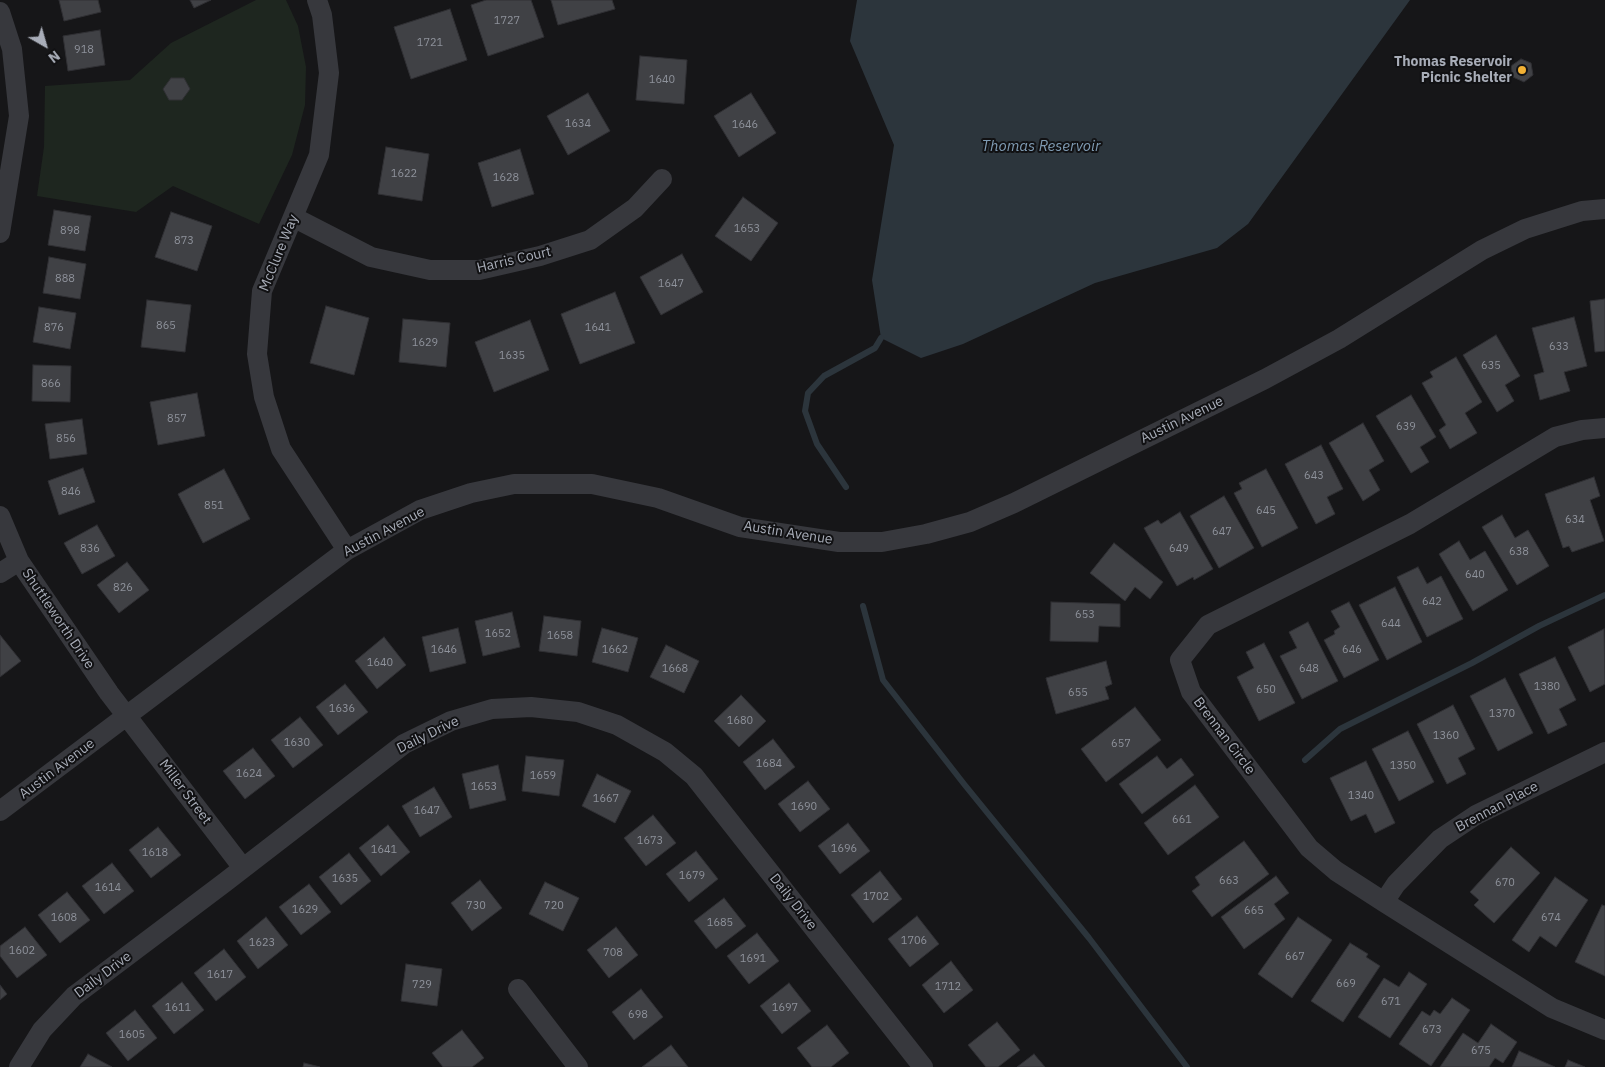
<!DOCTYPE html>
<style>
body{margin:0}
#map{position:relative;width:1605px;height:1067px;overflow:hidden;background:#161618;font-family:"IBM Plex Sans",sans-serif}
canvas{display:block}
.north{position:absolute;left:20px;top:20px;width:50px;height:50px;-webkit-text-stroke:4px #111113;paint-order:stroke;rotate:142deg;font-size:14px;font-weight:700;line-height:20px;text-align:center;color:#a8adb8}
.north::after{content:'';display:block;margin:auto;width:18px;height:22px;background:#a8adb8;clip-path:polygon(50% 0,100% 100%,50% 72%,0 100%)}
</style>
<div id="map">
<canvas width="1605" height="1067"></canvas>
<div class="north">N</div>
</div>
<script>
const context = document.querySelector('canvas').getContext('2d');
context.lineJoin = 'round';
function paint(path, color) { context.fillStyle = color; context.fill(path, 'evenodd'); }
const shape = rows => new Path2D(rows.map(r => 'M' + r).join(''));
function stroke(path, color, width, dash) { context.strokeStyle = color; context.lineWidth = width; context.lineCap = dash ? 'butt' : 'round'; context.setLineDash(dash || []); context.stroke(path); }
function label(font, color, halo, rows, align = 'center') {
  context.font = font + ' "IBM Plex Sans",sans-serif'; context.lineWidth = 4; context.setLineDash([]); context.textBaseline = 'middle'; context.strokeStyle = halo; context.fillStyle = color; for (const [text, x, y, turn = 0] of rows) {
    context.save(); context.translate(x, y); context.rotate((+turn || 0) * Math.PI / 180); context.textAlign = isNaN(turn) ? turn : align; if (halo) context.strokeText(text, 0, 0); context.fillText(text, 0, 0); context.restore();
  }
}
const green = shape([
 [256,0,286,0,298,26,306,67,305,105,292,155,259,224,173,186,136,212,37,196,44,147,45,86,130,80,171,43]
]);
const water = shape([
 [857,0,1410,0,1248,224,1217,248,1095,283,963,344,921,358,881,338,872,280,894,145,850,41]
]);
const stream = shape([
 [846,487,817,444,805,411,808,393,824,376,875,348,881,338],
 [863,606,883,680,964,784,1089,938,1187,1067],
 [1305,760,1340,729,1472,663,1539,626,1605,595]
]);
const building = shape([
 [59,0,98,0,101,12,64,21,59,0],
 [190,0,211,0,194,8,190,0],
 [486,0,531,0,544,37,488,56,471,5,486,0],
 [551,0,612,0,615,9,558,25,551,0],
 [450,9,467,60,411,79,394,27,450,9],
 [100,30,105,65,68,71,63,36,100,30],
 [640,56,687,60,684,104,636,100,640,56],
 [1521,59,1531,63,1533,75,1524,82,1513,77,1511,66,1521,59],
 [171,78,184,78,190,89,182,100,169,100,163,89,171,78],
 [588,93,610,131,568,155,547,116,588,93],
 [751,93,776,133,739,157,714,116,751,93],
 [386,147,429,154,422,201,378,194,386,147],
 [520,149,534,194,492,207,478,163,520,149],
 [743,197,778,223,751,261,715,236,743,197],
 [54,210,91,216,85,251,48,245,54,210],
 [171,212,212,226,197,271,155,257,171,212],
 [682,254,703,292,661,315,640,277,682,254],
 [49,257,86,264,80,299,43,293,49,257],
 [615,292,635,343,580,364,561,314,615,292],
 [1605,299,1605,351,1595,352,1590,301,1605,299],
 [147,300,191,305,185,352,141,347,147,300],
 [326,306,369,318,354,375,310,363,326,306],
 [39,307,76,313,70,349,33,342,39,307],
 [1574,317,1587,366,1564,372,1570,391,1540,400,1534,375,1544,372,1532,328,1574,317],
 [403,319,450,323,446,367,399,362,403,319],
 [530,320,549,370,494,392,475,342,530,320],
 [1496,335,1520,376,1505,385,1514,401,1497,412,1463,355,1496,335],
 [1456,357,1482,402,1465,413,1477,433,1450,449,1439,430,1446,425,1422,383,1433,377,1430,372,1456,357],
 [33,365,71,366,70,402,32,401,33,365],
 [197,393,205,436,158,445,150,402,197,393],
 [1411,395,1436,437,1420,447,1429,462,1411,473,1376,416,1411,395],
 [82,419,87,454,50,459,45,424,82,419],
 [1363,423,1384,461,1369,470,1380,490,1363,501,1329,443,1363,423],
 [1321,445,1343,489,1327,497,1335,514,1316,524,1285,464,1321,445],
 [83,468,95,502,59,515,48,481,83,468],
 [224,469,250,519,203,543,178,494,224,469],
 [1266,469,1298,528,1262,547,1234,493,1242,489,1239,483,1266,469],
 [1594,477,1600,496,1590,500,1604,541,1572,552,1569,546,1563,548,1545,494,1594,477],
 [1224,496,1254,548,1219,568,1190,516,1224,496],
 [1180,512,1213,569,1194,580,1193,577,1177,586,1144,528,1158,520,1161,524,1180,512],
 [1502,515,1515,538,1528,530,1549,566,1517,585,1482,527,1502,515],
 [97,525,115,556,82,574,64,543,97,525],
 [1459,541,1470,560,1485,551,1508,590,1473,611,1439,554,1459,541],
 [1114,543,1163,582,1150,599,1135,587,1125,601,1090,573,1114,543],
 [127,562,149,590,119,613,97,585,127,562],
 [1418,567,1427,584,1441,576,1463,619,1427,637,1397,577,1418,567],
 [1395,587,1422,642,1387,660,1359,605,1395,587],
 [1051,602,1120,604,1120,627,1099,626,1098,642,1050,641,1051,602],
 [1349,602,1379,660,1344,678,1324,640,1335,634,1334,631,1340,627,1331,611,1349,602],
 [512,612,520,647,483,656,475,621,512,612],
 [544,616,581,621,577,656,539,651,544,616],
 [1308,622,1338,681,1302,699,1280,656,1297,648,1289,632,1308,622],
 [458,628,466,663,430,672,422,637,458,628],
 [602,628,638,638,628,672,592,662,602,628],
 [1604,629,1605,684,1590,692,1568,647,1604,629],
 [0,635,21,661,0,677,0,635],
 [384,637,406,665,377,689,355,661,384,637],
 [1264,643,1295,703,1259,721,1237,677,1254,668,1246,652,1264,643],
 [666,645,699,661,684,693,650,677,666,645],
 [1555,657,1576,700,1559,709,1567,725,1548,734,1519,674,1555,657],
 [1106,661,1112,684,1105,687,1109,699,1056,714,1046,678,1106,661],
 [1505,678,1533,733,1498,751,1470,696,1505,678],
 [345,684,368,712,338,735,316,707,345,684],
 [741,695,766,721,739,747,714,721,741,695],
 [1453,705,1475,749,1458,758,1466,774,1447,784,1417,724,1453,705],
 [1135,707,1161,740,1106,782,1081,749,1135,707],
 [300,717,323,745,293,768,271,740,300,717],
 [1408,731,1434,782,1399,801,1372,749,1408,731],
 [773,739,795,767,765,790,743,762,773,739],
 [253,748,275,776,245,799,223,771,253,748],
 [526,756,564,760,559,796,522,791,526,756],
 [1157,756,1167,769,1181,758,1194,775,1142,814,1119,784,1157,756],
 [1366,761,1395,823,1375,833,1366,814,1351,821,1330,778,1366,761],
 [498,765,506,800,470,809,462,774,498,765],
 [597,774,631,791,615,823,582,806,597,774],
 [808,781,830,809,800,832,778,804,808,781],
 [1195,785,1219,817,1168,855,1144,823,1195,785],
 [434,787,452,817,420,837,402,806,434,787],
 [653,815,676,843,646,866,624,838,653,815],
 [848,823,870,851,840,874,818,846,848,823],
 [388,825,410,852,381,876,359,848,388,825],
 [158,827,181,855,151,878,129,850,158,827],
 [1244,841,1269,874,1212,917,1192,891,1200,885,1195,877,1244,841],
 [1511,847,1540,873,1494,923,1474,905,1479,900,1470,892,1511,847],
 [696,851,718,879,689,902,666,874,696,851],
 [349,853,371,881,341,905,319,877,349,853],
 [112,863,134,891,104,914,82,886,112,863],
 [880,871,902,899,873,923,851,895,880,871],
 [1276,876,1289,893,1274,904,1285,919,1244,949,1221,917,1276,876],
 [1555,877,1588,900,1556,947,1540,936,1529,952,1512,940,1555,877],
 [480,880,502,908,472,931,451,903,480,880],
 [545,882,579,898,563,931,529,914,545,882],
 [309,884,331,912,301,935,279,907,309,884],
 [67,892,90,920,60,943,38,915,67,892],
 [724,898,746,926,716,949,694,921,724,898],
 [1602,905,1605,906,1605,976,1575,962,1602,905],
 [917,916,939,944,910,967,888,939,917,916],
 [266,917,288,945,258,969,237,941,266,917],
 [1298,917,1332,940,1292,998,1258,974,1298,917],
 [25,927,47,955,17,978,0,956,0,946,25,927],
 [616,927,638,955,609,978,587,950,616,927],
 [757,933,779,961,749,984,727,956,757,933],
 [1350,943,1368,954,1366,957,1380,966,1343,1022,1311,1001,1350,943],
 [224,949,246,977,216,1001,194,973,224,949],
 [951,961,973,990,944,1013,922,985,951,961],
 [406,964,442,969,437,1006,401,1001,406,964],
 [1409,972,1427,984,1390,1038,1358,1017,1384,978,1399,987,1409,972],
 [182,982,204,1010,174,1034,152,1006,182,982],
 [789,983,811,1011,782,1034,760,1006,789,983],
 [0,985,7,994,0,1000,0,985],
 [641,989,663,1017,634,1040,612,1012,641,989],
 [1452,998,1470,1010,1431,1066,1399,1044,1422,1011,1430,1016,1434,1010,1440,1014,1452,998],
 [135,1010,157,1038,128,1061,106,1033,135,1010],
 [997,1022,1020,1050,998,1067,986,1067,968,1045,997,1022],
 [1491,1024,1517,1042,1503,1063,1495,1058,1489,1067,1440,1067,1463,1033,1478,1043,1491,1024],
 [827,1025,849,1053,831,1067,812,1067,797,1048,827,1025],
 [462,1030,484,1058,472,1067,443,1067,432,1053,462,1030],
 [671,1045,688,1067,642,1067,671,1045],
 [1519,1051,1555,1067,1512,1067,1519,1051],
 [88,1054,112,1067,80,1067,88,1054],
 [1034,1054,1045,1067,1017,1067,1034,1054],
 [1568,1060,1585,1067,1565,1067,1568,1060],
 [304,1063,320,1067,303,1067,304,1063]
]);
const minor = shape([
 [317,0,322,15,329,73,319,155,262,291,257,354,264,397,281,449,347,550],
 [0,12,12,49,19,116,0,233],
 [293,217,371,257,430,270,479,270,540,256,590,240,635,208,662,179],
 [1605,428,1582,430,1555,437,1410,524,1208,625,1180,660,1191,692,1309,848,1336,871,1384,902,1552,1008,1605,1030],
 [0,516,19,561,109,693,243,868],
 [0,573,19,561],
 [0,811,347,550,420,510,471,493,514,484,592,484,658,498,740,527,839,542,882,542,926,534,970,522,1014,503,1265,379,1339,339,1482,250,1525,229,1582,211,1605,209],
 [1384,902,1396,884,1440,839,1476,815,1605,752],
 [518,989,578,1067],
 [19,1067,42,1030,74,996,224,883,404,744,451,721,492,709,531,707,578,712,617,725,665,752,694,776,923,1067]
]);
const markers = [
 [1522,70,5,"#f2b134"]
];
const numberNames = [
 ["1727",507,21],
 ["1721",430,43],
 ["918",84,50],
 ["1640",662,80],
 ["1634",578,124],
 ["1646",745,125],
 ["1622",404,174],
 ["1628",506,178],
 ["1653",747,229],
 ["898",70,231],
 ["873",184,241],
 ["888",65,279],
 ["1647",671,284],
 ["865",166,326],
 ["876",54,328],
 ["1641",598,328],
 ["1629",425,343],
 ["633",1559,347],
 ["1635",512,356],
 ["635",1491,366],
 ["866",51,384],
 ["857",177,419],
 ["639",1406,427],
 ["856",66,439],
 ["643",1314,476],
 ["846",71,492],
 ["851",214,506],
 ["645",1266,511],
 ["634",1575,520],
 ["647",1222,532],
 ["836",90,549],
 ["649",1179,549],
 ["638",1519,552],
 ["640",1475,575],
 ["826",123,588],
 ["642",1432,602],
 ["653",1085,615],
 ["644",1391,624],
 ["1652",498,634],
 ["1658",560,636],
 ["1646",444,650],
 ["1662",615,650],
 ["646",1352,650],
 ["1640",380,663],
 ["1668",675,669],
 ["648",1309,669],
 ["1380",1547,687],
 ["650",1266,690],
 ["655",1078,693],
 ["1636",342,709],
 ["1370",1502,714],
 ["1680",740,721],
 ["1360",1446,736],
 ["1630",297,743],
 ["657",1121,744],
 ["1684",769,764],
 ["1350",1403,766],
 ["1624",249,774],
 ["1659",543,776],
 ["1653",484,787],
 ["1340",1361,796],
 ["1667",606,799],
 ["1690",804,807],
 ["1647",427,811],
 ["661",1182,820],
 ["1673",650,841],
 ["1696",844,849],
 ["1641",384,850],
 ["1618",155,853],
 ["1679",692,876],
 ["1635",345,879],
 ["663",1229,881],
 ["670",1505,883],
 ["1614",108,888],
 ["1702",876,897],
 ["730",476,906],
 ["720",554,906],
 ["1629",305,910],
 ["665",1254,911],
 ["1608",64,918],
 ["674",1551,918],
 ["1685",720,923],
 ["1706",914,941],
 ["1623",262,943],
 ["1602",22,951],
 ["708",613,953],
 ["667",1295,957],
 ["1691",753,959],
 ["1617",220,975],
 ["669",1346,984],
 ["729",422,985],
 ["1712",948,987],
 ["671",1391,1002],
 ["1611",178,1008],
 ["1697",785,1008],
 ["698",638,1015],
 ["673",1432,1030],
 ["1605",132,1035],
 ["675",1481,1051]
];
const poiNames = [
 ["Thomas Reservoir",1512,62],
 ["Picnic Shelter",1512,78]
];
const streetNames = [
 ["McClure Way",279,253,-68],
 ["Harris Court",514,260,-13],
 ["Austin Avenue",1182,420,-26],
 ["Austin Avenue",384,532,-28],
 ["Austin Avenue",788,533,9],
 ["Shuttleworth Drive",58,619,56],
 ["Daily Drive",428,735,-26],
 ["Brennan Circle",1224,736,53],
 ["Austin Avenue",57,769,-37],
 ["Miller Street",185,792,53],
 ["Brennan Place",1497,807,-28],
 ["Daily Drive",793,902,52],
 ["Daily Drive",103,975,-37]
];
const waterNames = [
 ["Thomas Reservoir",1041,147]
];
paint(green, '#1e261f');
paint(water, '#2c353c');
stroke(stream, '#2c353c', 6);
paint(building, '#404145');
stroke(building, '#303034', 1);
stroke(minor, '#37383d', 20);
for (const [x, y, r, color] of markers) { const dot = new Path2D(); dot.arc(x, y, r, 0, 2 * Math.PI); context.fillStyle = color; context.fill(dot); stroke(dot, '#111113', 2); }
label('11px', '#8e929b', null, numberNames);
label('bold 14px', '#a8adb8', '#111113', poiNames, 'right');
label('14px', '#a8adb8', '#111113', streetNames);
label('italic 15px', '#7f9bb3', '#111113', waterNames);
</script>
